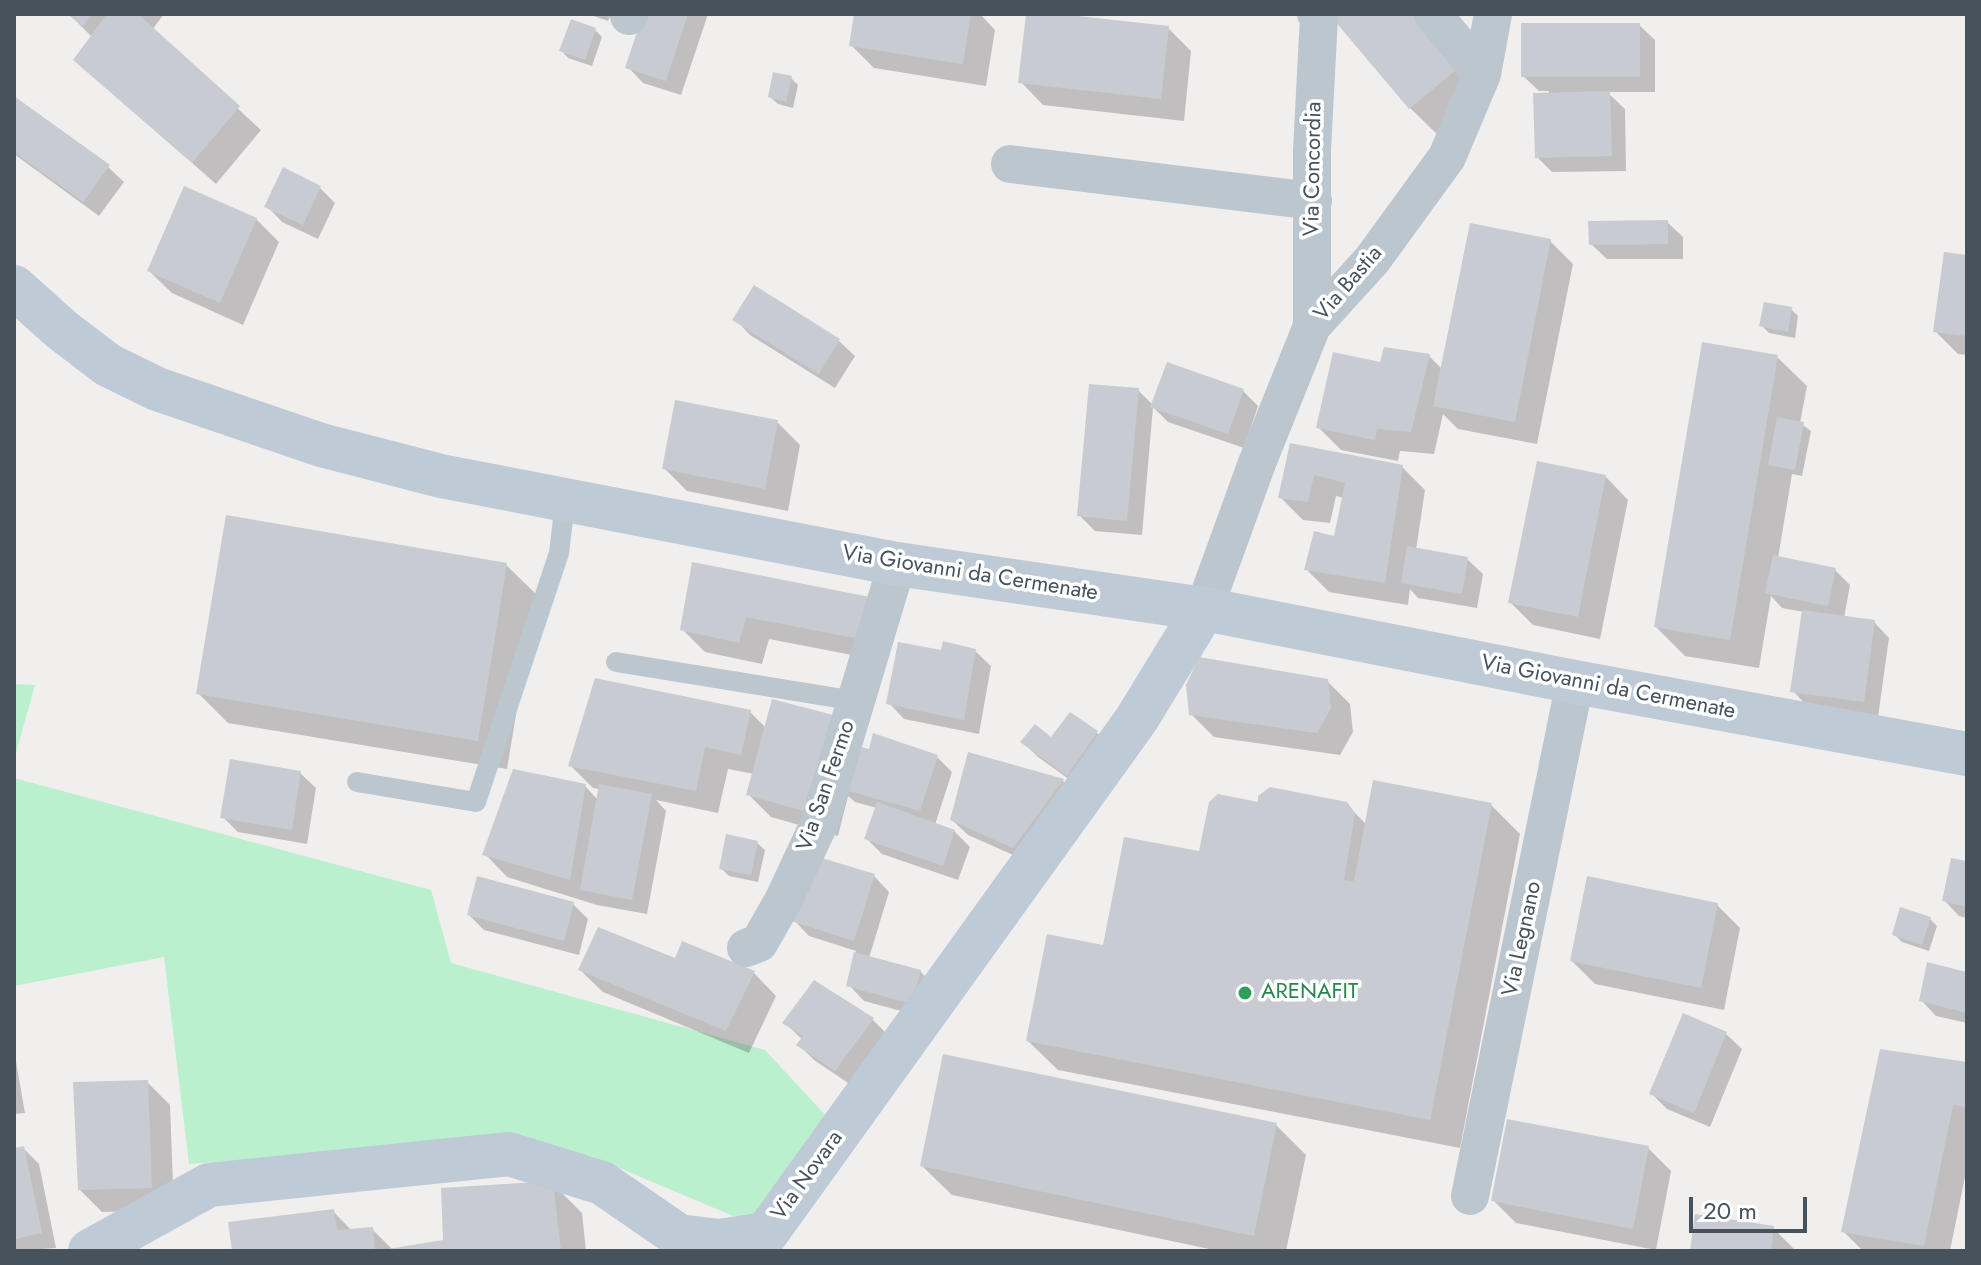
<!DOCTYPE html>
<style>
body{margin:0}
#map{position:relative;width:1981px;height:1265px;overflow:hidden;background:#f1eeee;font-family:Jost,sans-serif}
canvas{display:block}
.frame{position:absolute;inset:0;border:16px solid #46525c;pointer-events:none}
.scale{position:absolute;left:1689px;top:1197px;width:118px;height:36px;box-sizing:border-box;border:4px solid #46525c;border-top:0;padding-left:10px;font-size:24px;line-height:28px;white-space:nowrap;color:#46525c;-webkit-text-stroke:6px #fff;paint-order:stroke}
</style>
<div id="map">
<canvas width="1981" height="1265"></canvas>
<div class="frame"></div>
<div class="scale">20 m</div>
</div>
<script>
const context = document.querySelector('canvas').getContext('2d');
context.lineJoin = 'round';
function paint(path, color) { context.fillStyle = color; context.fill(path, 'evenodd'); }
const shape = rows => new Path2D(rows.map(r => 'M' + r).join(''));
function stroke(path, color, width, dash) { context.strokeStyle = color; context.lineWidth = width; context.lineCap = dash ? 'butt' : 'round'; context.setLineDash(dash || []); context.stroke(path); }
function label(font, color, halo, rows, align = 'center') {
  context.font = font + ' Jost,sans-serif'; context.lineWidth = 7; context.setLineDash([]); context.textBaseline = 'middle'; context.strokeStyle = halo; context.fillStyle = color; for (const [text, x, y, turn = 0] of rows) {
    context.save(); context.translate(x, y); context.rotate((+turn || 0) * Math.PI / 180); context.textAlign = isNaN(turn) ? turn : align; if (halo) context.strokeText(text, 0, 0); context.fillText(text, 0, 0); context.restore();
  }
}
const green = shape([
 [14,684,35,685,14,760],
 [14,778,431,890,451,963,765,1050,828,1118,752,1224,591,1156,485,1142,189,1164,164,957,14,986]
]);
const shadow = shape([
 [69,14,164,14,152,30,261,130,216,184,75,60,92,37],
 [588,14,611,14,608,21],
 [645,14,708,14,681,95,643,83,628,67],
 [856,14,980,14,995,30,986,86,874,68,851,45],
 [1028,14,1168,28,1191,51,1184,121,1043,105,1021,82],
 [1331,14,1423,14,1491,95,1440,137,1410,108],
 [1639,25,1655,40,1655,92,1607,92,1625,109,1626,171,1552,172,1537,157,1549,91,1539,91,1523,76],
 [595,30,602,37,592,66,568,58,561,50],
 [791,78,798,85,793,108,778,104,770,97],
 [14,98,108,167,124,182,99,216,14,154],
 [320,188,335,203,318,239,282,222,267,206],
 [256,219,279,242,243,325,172,293,149,271],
 [1667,222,1683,237,1683,259,1607,259,1591,244],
 [1550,241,1573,264,1537,444,1458,429,1443,414,1434,454,1400,451,1398,461,1341,450,1318,427,1382,364,1429,356,1442,369],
 [1967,257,1967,355,1958,354,1935,331],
 [755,288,839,341,855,356,835,388,750,335,735,319],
 [1791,309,1798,316,1795,338,1769,333,1762,326],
 [1777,357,1807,386,1800,423,1811,431,1802,476,1792,474,1778,558,1835,570,1850,585,1844,618,1874,622,1889,638,1878,717,1808,707,1793,691,1804,612,1782,608,1771,596,1759,668,1685,656,1656,627],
 [1138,390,1153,405,1243,391,1258,406,1244,448,1168,422,1153,407,1142,535,1095,531,1080,516],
 [777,422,800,445,788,511,687,491,664,468],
 [1291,445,1402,467,1425,490,1416,550,1467,559,1483,574,1477,608,1418,598,1410,589,1408,605,1329,592,1306,569,1335,538,1344,498,1336,496,1330,523,1303,520,1280,497],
 [1606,477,1628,500,1600,639,1533,625,1510,602],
 [694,564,869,599,883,661,769,639,762,664,705,652,682,629],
 [506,565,536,594,507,769,228,723,198,693],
 [975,651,991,666,979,734,904,719,889,703],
 [1327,681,1350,704,1353,732,1340,755,1214,737,1191,714],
 [750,712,766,728,861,749,937,757,952,772,935,825,954,831,970,847,958,880,882,854,867,839,877,808,855,802,848,796,838,836,771,817,748,794,754,774,728,769,718,813,656,800,666,811,647,914,597,905,507,877,485,854,585,786,598,800,600,789,593,788,570,765],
 [1097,733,1112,748,1084,790,1038,757,1023,742],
 [970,755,1063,781,1078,796,1029,862,968,835,952,820],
 [300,773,316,788,307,844,238,832,223,817],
 [1259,804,1346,804,1367,825,1491,805,1520,834,1460,1148,1058,1070,1028,1041,1104,947],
 [757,843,765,850,758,882,729,876,721,868],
 [1967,863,1967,918,1959,916,1944,900],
 [874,876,889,892,869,958,920,971,935,987,927,1018,864,1001,849,985,856,951,809,936,794,920],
 [573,904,588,919,579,955,484,930,469,915],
 [1717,905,1740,928,1724,1010,1595,984,1572,961],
 [1930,919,1937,926,1929,951,1902,942,1894,934],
 [676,961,754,973,776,996,749,1053,603,992,580,970],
 [1967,974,1967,1023,1936,1016,1921,1000],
 [815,983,873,1020,888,1035,851,1085,814,1060,799,1045,803,1040,785,1023],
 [1726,1034,1742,1049,1710,1127,1667,1109,1652,1094],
 [14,1050,25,1113,14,1114],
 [1967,1064,1967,1167,1950,1251,1863,1251,1843,1231],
 [147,1082,170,1105,174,1210,102,1212,79,1189],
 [1276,1125,1306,1155,1286,1251,1219,1251,952,1195,922,1166],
 [23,1148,39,1164,56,1248,14,1251,14,1150],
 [1648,1148,1671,1171,1656,1250,1516,1223,1493,1200],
 [552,1183,582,1213,586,1251,234,1251,333,1211,352,1231,372,1229,392,1249,445,1242],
 [1773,1228,1796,1251,1692,1251]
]);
const building = shape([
 [67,14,91,14,83,26],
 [107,14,138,14,240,106,192,163,73,60],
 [643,14,688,14,666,81,625,68],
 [854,14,971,14,963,64,849,46],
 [1026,14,1060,14,1169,26,1161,99,1018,83],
 [1329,14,1421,14,1463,64,1409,109],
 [571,19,596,28,585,60,559,51],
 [1521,23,1640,23,1640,77,1521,77],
 [773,72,792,76,786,102,768,97],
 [1610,91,1612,156,1535,158,1533,93],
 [14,96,110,165,83,202,14,152],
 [283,167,321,186,303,225,264,207],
 [184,186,257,218,220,303,147,271],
 [1668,220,1668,244,1589,245,1588,221],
 [1470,223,1551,239,1515,422,1433,406],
 [1944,252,1967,255,1967,336,1933,332],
 [754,285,840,339,819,374,732,320],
 [1764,302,1792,307,1788,332,1759,326],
 [1702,342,1778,355,1730,640,1654,627],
 [1384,347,1430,354,1411,432,1377,429,1375,440,1316,428,1333,352,1380,362],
 [1167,362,1244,389,1228,434,1150,407],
 [1089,384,1139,388,1127,521,1077,516],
 [675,400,778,420,765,489,662,469],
 [1777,417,1804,422,1795,470,1768,465],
 [1290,443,1403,465,1385,583,1304,570,1314,531,1334,536,1345,483,1314,475,1308,502,1278,498],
 [1537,461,1606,475,1578,617,1508,603],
 [226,515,507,563,478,741,196,694],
 [1407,546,1468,557,1462,594,1401,583],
 [1773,555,1836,568,1828,606,1765,593],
 [692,562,870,597,860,639,746,617,739,643,680,630],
 [1802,610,1875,620,1864,702,1790,692],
 [943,641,976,649,964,720,886,704,898,642,941,650],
 [1199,657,1328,679,1331,708,1317,733,1189,715,1186,685],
 [595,678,751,710,741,755,705,747,696,791,568,766],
 [772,699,841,717,815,814,746,795],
 [1070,712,1098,731,1067,776,1020,742,1035,724,1051,737],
 [873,733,938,755,920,811,838,788,849,744,869,749],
 [968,752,1064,779,1013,848,950,820],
 [230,759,301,771,292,830,220,818],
 [513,769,586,784,570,880,482,855],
 [1373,780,1492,803,1430,1120,1026,1041,1047,934,1103,945,1124,837,1199,851,1209,802,1218,794,1258,802,1258,796,1270,787,1347,802,1355,813,1344,880,1354,881],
 [599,784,652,794,632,900,580,890],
 [877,802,955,830,943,866,864,839],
 [726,834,758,841,751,875,719,869],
 [812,855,875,874,854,941,791,921],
 [1951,858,1967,861,1967,907,1942,901],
 [477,876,574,902,564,941,467,915],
 [1587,876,1718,903,1701,988,1570,961],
 [1900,907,1931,917,1922,945,1892,935],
 [598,927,675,958,682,941,755,971,726,1031,578,970],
 [854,952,921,970,912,1004,846,986],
 [1927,962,1967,972,1967,1013,1919,1001],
 [814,980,874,1018,835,1071,796,1045,803,1036,782,1023],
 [1683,1013,1727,1032,1694,1113,1649,1094],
 [1880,1049,1967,1062,1967,1107,1953,1105,1924,1246,1841,1232],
 [943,1054,1277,1123,1254,1236,920,1166],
 [148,1080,152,1188,78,1190,73,1082],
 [1507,1119,1649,1146,1633,1229,1491,1201],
 [24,1146,42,1233,14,1239,14,1148],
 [553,1181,561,1251,376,1251,443,1240,441,1188],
 [334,1209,337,1230,373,1227,375,1251,232,1251,228,1222],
 [1695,1214,1774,1226,1771,1251,1690,1251]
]);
const lane = shape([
 [616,662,856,701],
 [357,782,476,802,559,553,565,502]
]);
const street = shape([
 [1433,14,1482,74],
 [629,16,630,14],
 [1010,164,1313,201],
 [1312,326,1312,150,1319,16,1316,14],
 [1204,609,1257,463,1312,326,1372,260,1447,157,1482,74,1493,14],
 [746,948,759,943,783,901,819,824,897,564],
 [1470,1196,1575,682]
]);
const secondary = shape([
 [14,287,62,330,108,365,157,389,321,445,441,476,897,564,1204,609,1575,682,1967,754],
 [90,1251,209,1185,509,1154,602,1183,679,1236,719,1241,766,1234,1136,720,1204,609]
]);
const markers = [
 [1245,993,8,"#2e9e5b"]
];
const streetNames = [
 ["Via Concordia",1314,169,-89],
 ["Via Bastia",1349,284,-49],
 ["Via Giovanni da Cermenate",970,574,9],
 ["Via Giovanni da Cermenate",1608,688,11],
 ["Via San Fermo",827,786,-71],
 ["Via Legnano",1523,939,-78],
 ["Via Novara",808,1176,-54]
];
const leisureNames = [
 ["ARENAFIT",1261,993]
];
paint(green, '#bbf0cf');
paint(shadow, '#0003');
paint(building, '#c8cbd1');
stroke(lane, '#bcc6ce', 20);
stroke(street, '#bcc6ce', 38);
stroke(secondary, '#becad6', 44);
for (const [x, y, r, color] of markers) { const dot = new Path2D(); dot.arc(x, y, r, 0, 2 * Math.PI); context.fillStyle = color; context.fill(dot); stroke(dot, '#fff', 3); }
label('22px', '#46525c', '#fff', streetNames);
label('22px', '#27864d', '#fff', leisureNames, 'left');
</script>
